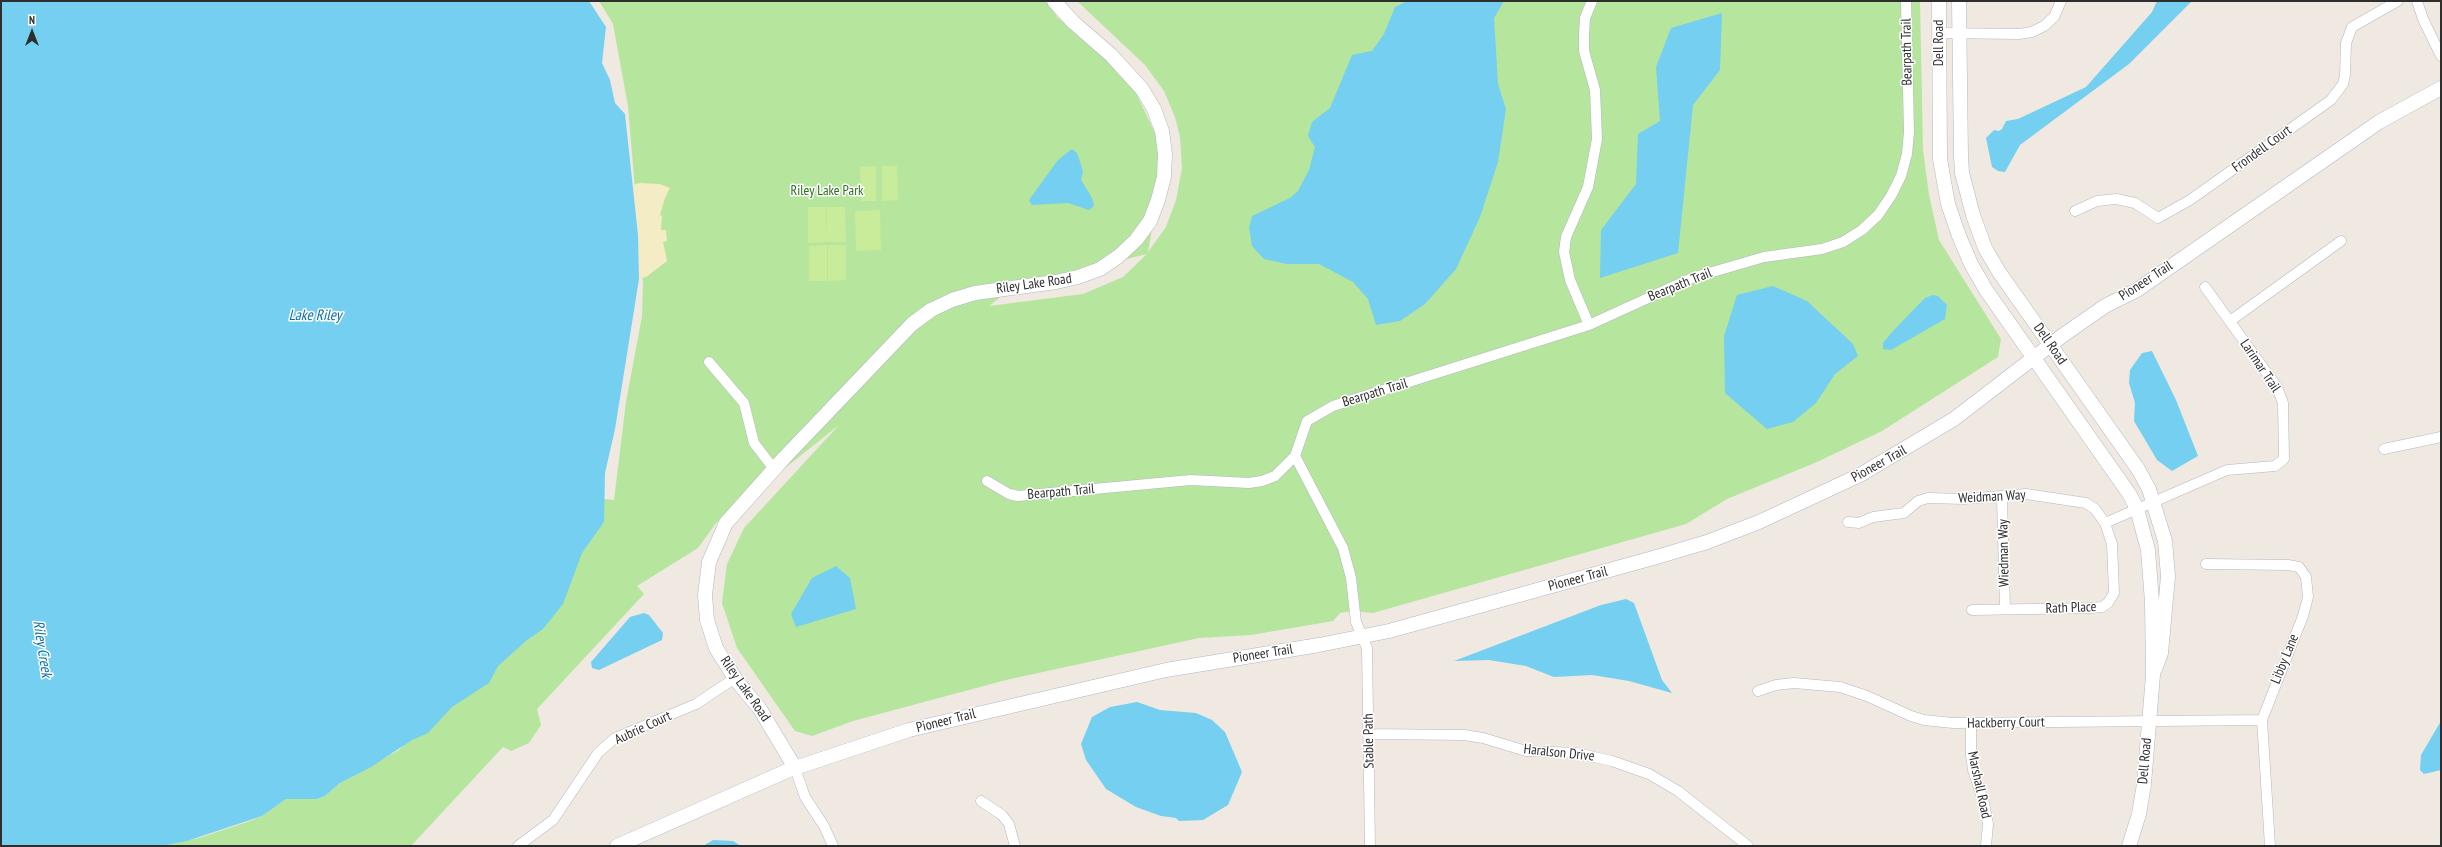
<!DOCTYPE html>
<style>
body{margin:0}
#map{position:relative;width:2442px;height:847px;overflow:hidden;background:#efe9e1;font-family:"PT Sans Narrow",sans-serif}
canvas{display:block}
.frame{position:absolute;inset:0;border:2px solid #2e2e2e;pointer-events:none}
.north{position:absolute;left:12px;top:12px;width:40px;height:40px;-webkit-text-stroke:3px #fff;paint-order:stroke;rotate:0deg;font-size:11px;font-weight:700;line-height:16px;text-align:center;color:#2e2e2e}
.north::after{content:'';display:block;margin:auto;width:14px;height:18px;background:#2e2e2e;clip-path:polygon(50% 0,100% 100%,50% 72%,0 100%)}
</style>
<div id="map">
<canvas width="2442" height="847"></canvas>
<div class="frame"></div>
<div class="north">N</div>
</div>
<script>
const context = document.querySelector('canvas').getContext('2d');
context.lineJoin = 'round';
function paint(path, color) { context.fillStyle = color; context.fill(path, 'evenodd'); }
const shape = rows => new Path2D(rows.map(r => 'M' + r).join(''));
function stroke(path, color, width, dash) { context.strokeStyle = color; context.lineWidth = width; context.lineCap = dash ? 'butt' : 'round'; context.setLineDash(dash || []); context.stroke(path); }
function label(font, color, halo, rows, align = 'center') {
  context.font = font + ' "PT Sans Narrow",sans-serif'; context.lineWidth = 3; context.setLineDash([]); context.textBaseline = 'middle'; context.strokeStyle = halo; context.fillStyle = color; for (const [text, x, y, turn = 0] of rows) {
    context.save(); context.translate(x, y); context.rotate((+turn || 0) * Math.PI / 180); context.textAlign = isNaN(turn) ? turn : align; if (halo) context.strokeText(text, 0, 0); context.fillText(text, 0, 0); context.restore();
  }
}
const green = shape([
 [599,1,1047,1,1057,17,1126,72,1165,154,1148,252,1166,227,1176,200,1182,168,1180,137,1175,117,1164,91,1145,65,1077,1,1920,1,1923,150,1929,195,1939,240,2001,339,1998,357,1882,431,1817,462,1727,499,1686,524,1373,613,1353,611,1340,613,1333,621,1251,635,1199,638,1006,680,853,721,812,736,795,731,737,648,722,603,727,564,744,528,839,425,716,523,698,548,637,586,644,594,537,709,541,725,529,743,511,751,503,747,411,846,161,846,199,838,250,821,262,816,286,799,317,799,325,796,340,783,399,750,604,522,604,499,614,500,626,402,642,316,643,284,628,106,613,24],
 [1147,254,1123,277,1083,294,989,306,1013,287]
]);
const sand = shape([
 [640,183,660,184,670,188,665,198,660,215,662,216,661,230,666,230,667,241,663,242,667,261,646,277,639,279,638,235,633,185]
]);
const pitch = shape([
 [876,166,876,201,861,201,860,167],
 [882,166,897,166,898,200,882,201],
 [808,207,826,207,827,242,808,243],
 [827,207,845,207,846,242,827,242],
 [880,210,881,250,856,251,855,211],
 [827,245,827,281,809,281,809,246],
 [828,245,846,245,846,280,828,281]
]);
const water = shape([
 [1,1,589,1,606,27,602,63,610,80,615,103,625,114,638,235,639,279,615,429,605,473,604,522,582,553,563,604,543,629,527,640,498,666,489,683,452,707,428,733,412,740,371,767,340,783,325,796,317,799,286,799,262,816,187,841,161,846,1,846],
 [1408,1,1504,1,1494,18,1498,84,1506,109,1498,162,1480,217,1456,269,1425,304,1400,321,1376,325,1368,299,1353,282,1319,264,1287,264,1264,259,1252,246,1249,228,1252,216,1290,198,1298,191,1309,170,1315,147,1308,136,1312,122,1330,108,1352,55,1372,51,1384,34,1395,7],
 [2157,1,2192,1,2129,64,2020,145,2005,172,1998,171,1992,167,1986,138,1994,130,1999,131,2002,129,2006,121,2018,119,2086,87,2152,12],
 [1722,13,1720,70,1693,105,1678,253,1600,278,1601,230,1636,184,1638,134,1660,121,1656,67,1671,28],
 [1072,149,1077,153,1083,171,1081,180,1092,198,1094,206,1089,210,1068,203,1032,205,1029,200,1058,160],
 [1773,286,1807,301,1853,344,1858,356,1835,374,1816,403,1793,422,1767,429,1725,393,1724,336,1737,295],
 [1933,295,1938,296,1947,305,1945,319,1891,350,1883,349,1883,343,1894,330,1925,298],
 [2152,351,2176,400,2198,456,2172,471,2157,460,2134,421,2135,403,2129,383,2130,370,2142,353],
 [836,566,850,578,856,609,796,627,791,614,812,578],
 [1626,599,1634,603,1662,680,1672,693,1629,681,1592,675,1554,677,1526,666,1489,660,1454,661,1601,605],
 [644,613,649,615,663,633,662,640,599,670,592,668,591,662,630,617],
 [1137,702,1160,710,1196,713,1212,720,1225,732,1242,772,1228,805,1203,820,1179,821,1176,818,1161,816,1136,807,1106,789,1086,760,1081,744,1092,717,1110,707],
 [2441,721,2441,770,2424,774,2420,770,2421,755],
 [713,840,733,841,741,846,703,846]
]);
const street = shape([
 [2417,1,2423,19,2441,56],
 [1939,33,2019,34,2032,32,2044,26,2054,17,2061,1],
 [2075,211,2097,201,2116,199,2135,203,2158,218,2190,200,2331,100,2343,84,2345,75,2346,43,2352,27,2398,1],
 [2230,321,2341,241],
 [1589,325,1570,280,1564,252,1566,237,1588,187,1597,139,1595,90,1584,51,1584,35,1585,18,1592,1],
 [709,362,744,403,754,443,774,469],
 [2384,449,2441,437],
 [987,481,1009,494,1018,496,1191,480,1249,483,1262,481,1275,476,1295,456],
 [2002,497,2005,609],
 [1848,522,1859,523,1873,517,1904,513,1918,501,1928,498,1964,499,2026,494,2086,503,2095,509,2105,523,2227,470,2275,466,2284,459,2283,403,2277,387,2205,287],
 [2206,564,2288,565,2299,567,2306,577,2308,597,2303,616,2262,720,2270,846],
 [1972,610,2091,608,2102,607,2108,603,2114,593,2112,544,2105,523],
 [1758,691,1776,685,1794,683,1840,687,1867,696,1911,716,1924,720,1953,723,2262,720],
 [1971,723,1971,755,1973,770,1984,803,1988,824,1986,846],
 [1369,734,1464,735,1483,738,1526,751,1576,753,1612,761,1649,774,1678,791,1748,846],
 [795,768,805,797,824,826,833,846],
 [981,801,1002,815,1009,824,1015,846],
 [518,846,553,820,598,753,615,738,696,704,735,678],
 [1370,846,1367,648,1356,622,1351,578,1343,548,1295,456,1307,421,1333,406,1589,325,1692,278,1764,257,1822,249,1843,242,1862,230,1878,215,1891,196,1901,176,1907,154,1909,132,1906,1]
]);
const secondary = shape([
 [1939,1,1940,159,1948,204,1959,236,1971,264,1986,290,2130,495,2137,509,2148,550,2152,602,2153,675,2144,784,2139,814,2129,846],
 [1959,1,1961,156,1962,173,1973,215,1985,248,1999,272,2138,469,2149,489,2165,541,2168,576,2161,653,2155,669],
 [795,768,760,709,736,680,716,648,707,620,705,595,709,562,726,523,784,458,912,324,931,310,952,300,975,293,1056,282,1078,277,1100,269,1119,256,1136,240,1150,221,1158,200,1164,177,1165,154,1162,131,1154,109,1142,89,1111,55,1073,22,1054,1],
 [617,846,789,770,909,730,1166,670,1319,645,1389,631,1653,558,1707,542,1759,522,1860,475,1954,419,2062,336,2105,306,2137,290,2379,122,2441,88]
]);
const streetNames = [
 ["Dell Road",1939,43,-90],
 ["Bearpath Trail",1907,52,-91],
 ["Frondell Court",2262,149,-36],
 ["Pioneer Trail",2146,281,-33],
 ["Riley Lake Road",1034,284,-8],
 ["Bearpath Trail",1680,285,-22],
 ["Dell Road",2050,344,55],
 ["Larimar Trail",2260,366,56],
 ["Bearpath Trail",1375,393,-17],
 ["Pioneer Trail",1879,464,-29],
 ["Bearpath Trail",1061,492,-5],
 ["Weidman Way",1992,497,-3],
 ["Wiedman Way",2004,553,-91],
 ["Pioneer Trail",1578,579,-15],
 ["Rath Place",2071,608,-2],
 ["Pioneer Trail",1263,654,-9],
 ["Libby Lane",2285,659,-68],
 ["Riley Lake Road",745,689,55],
 ["Pioneer Trail",946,721,-14],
 ["Hackberry Court",2006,723,-1],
 ["Aubrie Court",643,728,-25],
 ["Stable Path",1369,741,-91],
 ["Haralson Drive",1559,753,6],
 ["Dell Road",2145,761,-85],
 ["Marshall Road",1979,785,78]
];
const parkNames = [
 ["Riley Lake Park",827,191]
];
const waterNames = [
 ["Lake Riley",315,316],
 ["Riley Creek",42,649,81]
];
paint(green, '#b6e59e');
paint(sand, '#f3ecc5');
paint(pitch, '#c9ec9a');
paint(water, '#75cff0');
stroke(street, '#b4b7c1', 11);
stroke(secondary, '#b4b7c1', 15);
stroke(street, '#fff', 10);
stroke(secondary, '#fff', 14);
label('14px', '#2e2e2e', '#fff', streetNames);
label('14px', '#2c6e1b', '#fff', parkNames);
label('italic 15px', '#0d6fa3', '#fff', waterNames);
</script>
